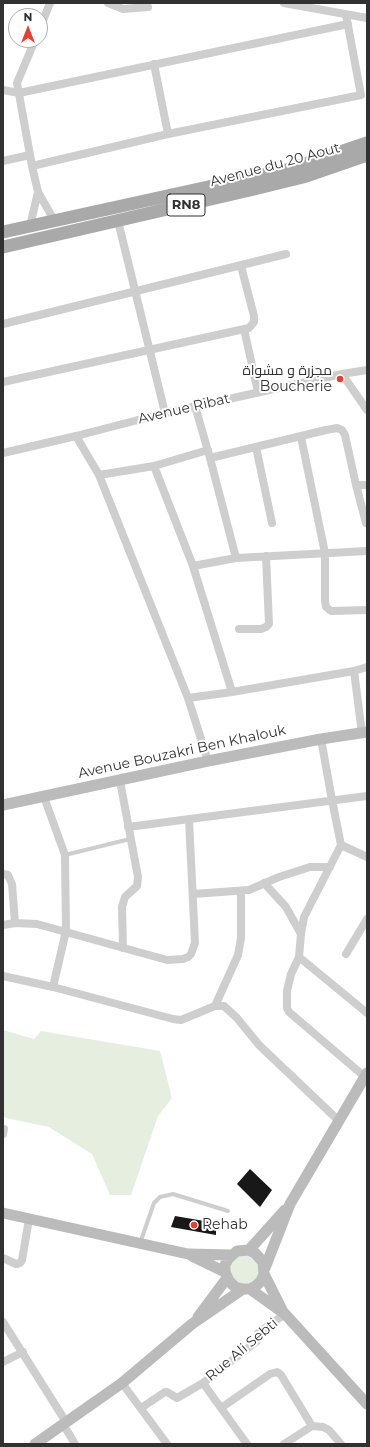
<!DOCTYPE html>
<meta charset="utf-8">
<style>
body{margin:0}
#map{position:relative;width:370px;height:1447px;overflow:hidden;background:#fff;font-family:Montserrat,sans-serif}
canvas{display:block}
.frame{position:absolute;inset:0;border:4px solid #313131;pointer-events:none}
.north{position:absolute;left:8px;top:8px;width:40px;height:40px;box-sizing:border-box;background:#fff;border:1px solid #adadad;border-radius:50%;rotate:0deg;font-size:11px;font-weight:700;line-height:16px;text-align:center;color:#313131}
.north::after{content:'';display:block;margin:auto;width:14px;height:18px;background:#eb3c30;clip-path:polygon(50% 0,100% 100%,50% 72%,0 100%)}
</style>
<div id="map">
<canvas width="370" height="1447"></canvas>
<div class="frame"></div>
<div class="north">N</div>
</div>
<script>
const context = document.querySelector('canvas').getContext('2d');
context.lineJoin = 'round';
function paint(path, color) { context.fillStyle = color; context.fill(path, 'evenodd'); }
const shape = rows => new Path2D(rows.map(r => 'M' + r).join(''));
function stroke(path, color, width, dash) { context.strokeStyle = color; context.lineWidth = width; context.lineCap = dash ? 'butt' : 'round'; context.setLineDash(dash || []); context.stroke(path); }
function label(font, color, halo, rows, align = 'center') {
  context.font = font + ' Montserrat,Cairo,sans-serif'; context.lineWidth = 4; context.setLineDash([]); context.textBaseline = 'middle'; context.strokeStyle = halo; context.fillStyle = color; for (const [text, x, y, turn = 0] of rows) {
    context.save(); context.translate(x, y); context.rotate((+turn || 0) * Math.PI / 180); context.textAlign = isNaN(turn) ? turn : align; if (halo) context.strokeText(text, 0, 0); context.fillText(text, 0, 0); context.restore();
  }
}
const green = shape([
 [3,1030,34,1039,41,1031,160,1051,172,1098,158,1116,131,1195,110,1195,92,1154,49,1127,6,1118,3,1116],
 '230 1270a15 15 0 1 1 30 0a15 15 0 1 1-30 0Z'
]);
const building = shape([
 [250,1169,272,1190,260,1207,237,1184],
 [175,1216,216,1223,216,1235,171,1227]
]);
const lane = shape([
 [65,855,130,839],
 [140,1243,154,1203,160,1197,173,1194,228,1211]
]);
const street = shape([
 [108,3,123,9,148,7],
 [284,3,367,18],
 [40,28,50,3],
 [35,40,17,83,32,166,38,192,54,220],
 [154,64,168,134],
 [3,90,19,93,348,24],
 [3,161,30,155],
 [32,166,168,134,361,95,346,15],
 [118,221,165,413],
 [30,226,38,192],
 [3,324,286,254],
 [244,329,258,392],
 [342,374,367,410],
 [3,382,249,328,254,322,254,316,241,266],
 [195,406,210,458,236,558,367,551],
 [76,436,99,475,188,698,208,761],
 [301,437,325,553,325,601,326,607,331,611,367,610],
 [256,447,272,523],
 [3,453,76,436,165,413,342,374,367,370],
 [210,458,326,430,337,428,342,430,345,435,356,485,366,523],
 [154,466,193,566,232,692],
 [99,475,154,466,208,450],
 [356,485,367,485],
 [193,566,236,558],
 [239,629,261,629,266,627,269,624,266,556],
 [354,671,362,733],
 [188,698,232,692,354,671,367,667],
 [321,739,332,800,341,845,304,917,301,934,299,957,291,974,287,991,287,1008,289,1012,365,1077],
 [120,781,138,877,137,886,125,897,122,907,123,948],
 [44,797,65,855,66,931,53,987],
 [128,827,367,796],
 [341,845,367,857],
 [3,874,8,875,12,884,15,923],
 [264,883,286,907,301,934],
 [193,894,249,890,279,877,310,867,330,867],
 [3,925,15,923,37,924,167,960,183,959,188,957,191,954,195,943,189,819],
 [346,954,367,919],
 [299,957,367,1013],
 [3,976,53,987,173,1019,181,1020,215,1006,224,1006,237,1018,259,1045,339,1121],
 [215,1006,238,955,241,938,241,891],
 [3,1134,4,1129],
 [3,1258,16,1264,20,1263,22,1260,29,1219],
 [3,1322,66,1422],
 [3,1362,23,1352],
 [122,1383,167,1444],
 [203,1383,221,1408,270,1374,277,1372,281,1375,312,1426,284,1444],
 [141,1408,165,1392,167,1392,177,1398,203,1383,257,1341,258,1333,285,1314],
 [221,1408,247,1444],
 [63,1424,75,1444],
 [312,1426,323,1427,329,1430,341,1444]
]);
const secondary = shape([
 [3,805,208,761,321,739,367,732],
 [3,1213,188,1254,232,1255],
 [249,1250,285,1210],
 [192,1256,225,1272],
 [265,1268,290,1204,367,1073],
 [264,1274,283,1312],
 [250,1289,256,1286,261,1281,264,1274,263,1262,255,1253,249,1250,237,1251,228,1259,225,1265,225,1272,229,1281,235,1287,243,1289,250,1289,285,1314,367,1404],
 [198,1317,227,1278],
 [35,1444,122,1383,192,1324,243,1289]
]);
const primary = shape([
 [3,232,290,169,367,143],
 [3,247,250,190,303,177,367,155]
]);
const markers = [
 [340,379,4,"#eb3c30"],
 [194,1225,4,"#eb3c30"]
];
const shields = [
 [186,205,38]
];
const shieldNames = [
 ["RN8",186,205]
];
const streetNames = [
 ["Avenue du 20 Aout",275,165,-15],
 ["Avenue Ribat",184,409,-13],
 ["Avenue Bouzakri Ben Khalouk",182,752,-12],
 ["Rue Ali Sebti",242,1350,-40]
];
const poiNames = [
 ["مجزرة و مشواة",332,371],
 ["Boucherie",332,387],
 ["Rehab",202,1225,"left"]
];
paint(green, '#e5eedf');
paint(building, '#181818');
stroke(lane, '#cecece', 4);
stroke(street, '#cecece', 8);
stroke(secondary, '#bbb', 11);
stroke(primary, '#a9a9a9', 13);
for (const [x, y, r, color] of markers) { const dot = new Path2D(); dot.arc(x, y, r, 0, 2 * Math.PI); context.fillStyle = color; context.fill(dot); stroke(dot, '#fff', 1.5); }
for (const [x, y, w] of shields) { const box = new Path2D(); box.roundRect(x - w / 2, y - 11, w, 22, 3); context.fillStyle = '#fff'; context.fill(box); stroke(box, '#313131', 1); }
label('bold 13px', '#313131', null, shieldNames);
label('14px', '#313131', '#fff', streetNames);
label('14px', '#313131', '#fff', poiNames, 'right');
</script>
